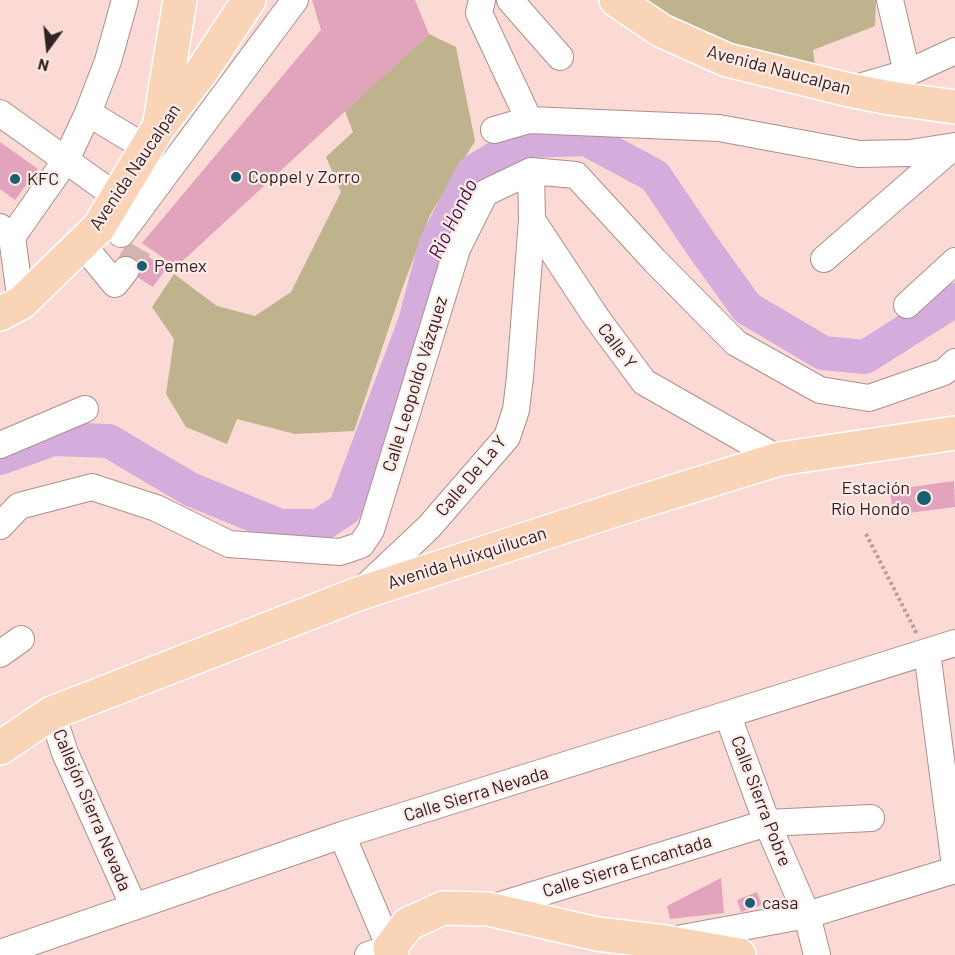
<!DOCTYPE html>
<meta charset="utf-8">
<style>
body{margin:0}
#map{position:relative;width:955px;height:955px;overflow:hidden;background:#fbd9d4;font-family:Barlow,sans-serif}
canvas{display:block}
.north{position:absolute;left:18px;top:18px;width:60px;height:60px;-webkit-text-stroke:4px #ffeae7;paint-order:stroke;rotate:195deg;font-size:16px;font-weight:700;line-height:24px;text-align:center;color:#302422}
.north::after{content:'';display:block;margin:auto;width:21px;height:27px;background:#302422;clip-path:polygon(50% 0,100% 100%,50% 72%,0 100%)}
</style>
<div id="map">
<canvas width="955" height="955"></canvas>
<div class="north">N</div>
</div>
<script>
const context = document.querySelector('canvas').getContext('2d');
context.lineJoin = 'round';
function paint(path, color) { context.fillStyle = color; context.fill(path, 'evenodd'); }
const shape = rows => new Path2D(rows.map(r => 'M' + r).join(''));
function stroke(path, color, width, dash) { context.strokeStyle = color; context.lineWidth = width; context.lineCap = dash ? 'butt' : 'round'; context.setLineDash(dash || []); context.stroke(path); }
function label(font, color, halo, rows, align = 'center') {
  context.font = font + ' Barlow,sans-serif'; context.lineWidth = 4.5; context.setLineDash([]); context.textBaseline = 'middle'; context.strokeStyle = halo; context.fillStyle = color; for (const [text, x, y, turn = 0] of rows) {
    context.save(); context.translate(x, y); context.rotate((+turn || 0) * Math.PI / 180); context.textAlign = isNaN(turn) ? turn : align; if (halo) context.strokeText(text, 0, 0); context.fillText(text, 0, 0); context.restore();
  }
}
const green = shape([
 [632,0,876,0,875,26,813,50,816,72,716,48],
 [429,34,456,47,475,141,430,215,402,289,354,431,295,434,237,419,227,444,186,427,166,394,174,339,152,307,174,274,217,306,255,316,291,292,341,192,326,157,353,132,345,111]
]);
const river = shape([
 [0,458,53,439,109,441,190,489,280,526,319,526,345,509,415,322,436,243,473,172,524,141,586,139,655,176,703,247,747,308,823,353,865,357,955,300]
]);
const building = shape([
 [312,0,415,0,429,34,176,267,142,243,321,30],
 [0,142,38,169,15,200,0,189],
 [129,243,166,269,153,287,117,264],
 [954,481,955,507,893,515,890,490],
 [721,878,724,913,670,919,667,906],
 [757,892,762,905,741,912,737,900]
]);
const minorTunnel = shape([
 [126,270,139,248]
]);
const path = shape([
 [866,534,917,634]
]);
const minor = shape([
 [482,0,479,13,529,120],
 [510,0,560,57],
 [890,0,907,73],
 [849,90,907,73,955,51],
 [0,113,131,207],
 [88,113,146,148],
 [494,130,529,120,719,128,859,154,910,153,955,146],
 [531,171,532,220,596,317,644,382,779,459],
 [0,227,12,237,21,303],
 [121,234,295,0],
 [12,237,66,160,88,113,108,61,125,0],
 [82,244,115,284,126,270],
 [824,259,953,147],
 [907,305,955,261],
 [0,445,85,409],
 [0,526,19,506,92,487,156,508,229,544,340,552,361,545,371,530,457,249,485,193,531,171,576,175,655,261,736,343,820,390,869,398,944,372,955,362],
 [360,592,429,527,507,437,516,410,520,377,532,220],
 [927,652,955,866],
 [0,654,21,639],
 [52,713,65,753,134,907],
 [728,716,767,823,807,915,817,955],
 [342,835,390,948,368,955],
 [488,909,767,823,871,818],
 [677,939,807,915,955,870],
 [0,953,342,835,955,643]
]);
const major = shape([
 [616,0,662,31,727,60,849,90,890,98,955,107],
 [160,122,180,0],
 [0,314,21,303,99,227,159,127,202,71,249,0],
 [0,748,52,713,358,594,627,506,779,459,955,433],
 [392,955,390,948,408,924,443,908,488,909,597,934,665,942,739,955]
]);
const markers = [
 [236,177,6,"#1a5f71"],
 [15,179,6,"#1a5f71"],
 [142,266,6,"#1a5f71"],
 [924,498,8,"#1a5f71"],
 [750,903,6,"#1a5f71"]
];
const streetNames = [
 ["Avenida Naucalpan",779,70,15],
 ["Avenida Naucalpan",135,167,-56],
 ["Calle Y",617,346,53],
 ["Calle Leopoldo Vázquez",415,384,-73],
 ["Calle De La Y",471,476,-50],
 ["Avenida Huixquilucan",467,558,-18],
 ["Calle Sierra Nevada",476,794,-17],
 ["Calle Sierra Pobre",761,801,69],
 ["Callejón Sierra Nevada",92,810,67],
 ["Calle Sierra Encantada",627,866,-17]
];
const poiNames = [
 ["Coppel y Zorro",248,177],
 ["KFC",27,179],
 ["Pemex",154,266],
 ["Estación",910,488,"right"],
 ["Río Hondo",910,509,"right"],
 ["casa",762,903]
];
const waterNames = [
 ["Rio Hondo",453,219,-64]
];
paint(green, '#beb38c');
stroke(river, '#d4addd', 34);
paint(building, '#e2a4bd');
stroke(minorTunnel, '#d2b5b0', 26, [26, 13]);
stroke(minor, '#af8f8b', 28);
stroke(major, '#fff', 36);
stroke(path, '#b89d99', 4, [3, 3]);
stroke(minor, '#fff', 26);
stroke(major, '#f9d4b6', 33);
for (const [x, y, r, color] of markers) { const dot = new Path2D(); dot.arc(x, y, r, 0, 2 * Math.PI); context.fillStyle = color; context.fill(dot); stroke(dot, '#ffeae7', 2); }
label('18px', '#302422', '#ffeae7', streetNames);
label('18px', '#302422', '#ffeae7', poiNames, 'left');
label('italic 20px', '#43134e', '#ffeae7', waterNames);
</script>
